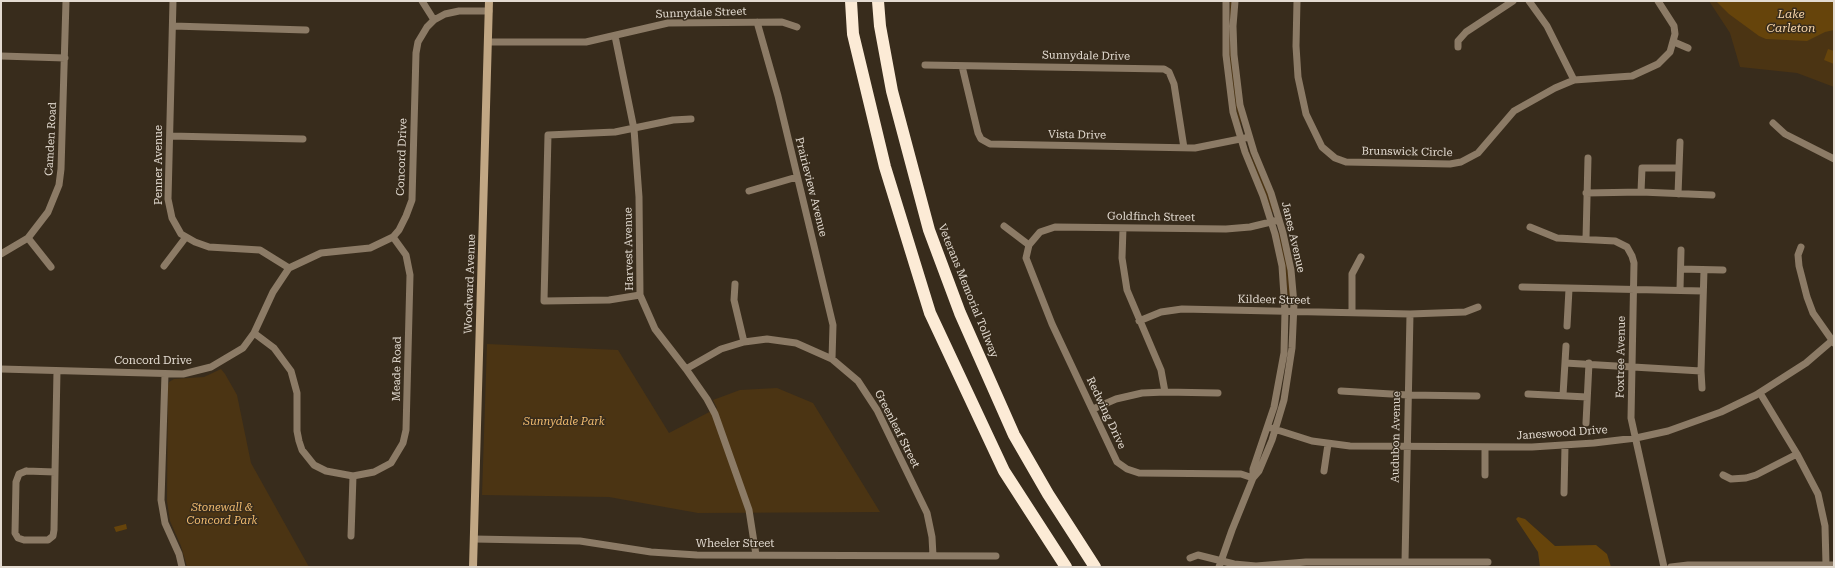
<!DOCTYPE html>
<style>
body{margin:0}
#map{position:relative;width:1835px;height:568px;overflow:hidden;background:#382c1c;font-family:"Roboto Serif",serif}
canvas{display:block}
.frame{position:absolute;inset:0;border:2px solid #e3dbd1;pointer-events:none}
</style>
<div id="map">
<canvas width="1835" height="568"></canvas>
<div class="frame"></div>
</div>
<script>
const context = document.querySelector('canvas').getContext('2d');
context.lineJoin = 'round';
function paint(path, color) { context.fillStyle = color; context.fill(path, 'evenodd'); }
const shape = rows => new Path2D(rows.map(r => 'M' + r).join(''));
function stroke(path, color, width, dash) { context.strokeStyle = color; context.lineWidth = width; context.lineCap = dash ? 'butt' : 'round'; context.setLineDash(dash || []); context.stroke(path); }
function label(font, color, halo, rows, align = 'center') {
  context.font = font + ' "Roboto Serif",serif'; context.lineWidth = 3; context.setLineDash([]); context.textBaseline = 'middle'; context.strokeStyle = halo; context.fillStyle = color; for (const [text, x, y, turn = 0] of rows) {
    context.save(); context.translate(x, y); context.rotate((+turn || 0) * Math.PI / 180); context.textAlign = isNaN(turn) ? turn : align; if (halo) context.strokeText(text, 0, 0); context.fillText(text, 0, 0); context.restore();
  }
}
const green = shape([
 [1230,1,1231,1,1232,5,1241,127,1236,108,1229,54],
 [1709,1,1834,1,1834,87,1797,73,1740,67,1730,33],
 [1247,146,1270,197,1273,212,1272,212],
 [1279,232,1287,263,1291,297,1288,297,1284,260,1278,233],
 [487,344,618,350,669,433,717,408,713,400,740,390,777,388,813,403,880,512,698,513,609,497,482,495],
 [221,369,225,374,237,395,251,463,309,567,187,567,181,546,170,521,167,501,168,386,169,382,174,379,204,377]
]);
const water = shape([
 [1716,1,1834,1,1834,30,1825,32,1807,41,1766,39,1759,36,1729,14],
 [1828,49,1834,51,1834,64,1824,60],
 [1518,517,1525,519,1555,546,1596,545,1607,554,1611,567,1540,567,1538,552,1516,519],
 [126,524,127,529,116,532,114,527]
]);
const minor = shape([
 [173,1,168,199,172,218,181,234,195,242,209,247,260,250,289,268],
 [422,1,434,20],
 [1235,1,1233,26,1234,55,1240,105,1254,152,1271,193,1283,233,1291,270,1294,304,1292,348,1284,400,1272,440,1259,471,1253,478],
 [1297,1,1296,46,1298,77,1306,114,1322,147,1335,158,1346,162,1450,164,1461,162,1478,153,1514,111,1555,88,1574,80,1632,76,1658,64,1670,52,1675,34,1674,26,1658,1],
 [1529,1,1547,26,1574,80],
 [757,22,778,96,833,325,832,359],
 [173,26,306,30],
 [615,36,634,129,639,197,640,295,655,329,686,369,707,399,715,414,749,510,756,555],
 [488,42,586,42,668,23,782,22,797,27],
 [1674,42,1688,48],
 [1458,47,1458,41,1466,32,1513,1],
 [1,56,65,58],
 [925,65,1164,69,1169,72,1174,84,1184,148],
 [962,66,978,133,981,139,990,144,1195,148,1245,138],
 [1773,123,1785,134,1834,159],
 [170,136,303,139],
 [749,191,797,177],
 [1641,192,1642,168,1679,168],
 [1586,193,1641,192,1712,195],
 [1678,194,1680,142],
 [1004,226,1029,245],
 [1530,227,1557,238,1615,241,1627,247,1632,256,1634,263,1631,418,1664,567],
 [1123,228,1122,258,1127,290,1161,370,1165,392],
 [28,238,51,267],
 [1586,239,1588,158],
 [1801,247,1798,255,1799,266,1807,297,1813,313,1834,343],
 [1,254,28,238,48,212,59,185,61,169,66,1],
 [164,266,186,237],
 [1681,269,1723,270],
 [735,284,734,300,744,342],
 [1522,287,1703,291],
 [1680,290,1681,250],
 [640,295,609,300,544,301,548,135,615,132,673,120,691,119],
 [1352,312,1352,274,1361,257],
 [1139,321,1161,312,1182,309,1410,314,1465,312,1478,307],
 [1567,326,1569,289],
 [254,333,274,348,291,371,297,393,297,431,299,441,302,450,314,465,326,471,353,476,374,472,391,463,403,443,406,430,410,275,406,255,393,237],
 [1565,363,1701,371,1704,270],
 [1,369,183,374,211,367,243,348,254,333,273,292,289,268,321,253,370,248,393,237,399,230,406,216,412,200,416,53,418,42,427,27,434,20,445,14,459,11,489,11],
 [686,369,721,349,744,342,767,339,796,343,832,359,858,381,877,410,927,513,932,537,933,556],
 [1701,371,1702,388],
 [165,374,161,500,165,523,179,554,182,567],
 [1341,391,1408,395,1477,396],
 [1760,393,1797,454,1818,494,1825,526,1826,565],
 [1528,394,1587,397],
 [1563,395,1566,346],
 [1093,409,1116,399,1142,393,1165,392,1218,393],
 [1586,423,1589,363],
 [1268,427,1312,441,1350,446,1532,447,1594,443,1636,438,1668,431,1721,412,1756,395,1806,363,1834,339],
 [26,471,55,472,54,530,53,536,48,540,24,540,18,538,15,533,16,482,19,474,26,471],
 [1324,471,1328,444],
 [55,472,57,371],
 [1485,475,1485,447],
 [1723,475,1731,479,1746,478,1756,475,1797,454],
 [1253,478,1241,474,1139,473,1127,469,1117,462,1052,324,1026,258,1029,245,1040,232,1055,227,1226,229,1250,227,1279,220],
 [1564,493,1565,446],
 [351,536,353,476],
 [474,539,580,541,651,552,697,555,996,556],
 [1190,558,1198,555,1234,564,1256,566,1306,562,1488,562],
 [1405,562,1410,314],
 [1219,567,1232,530,1253,478,1253,469,1274,407,1284,353,1285,311,1282,266,1275,234,1263,196,1245,152,1233,112,1226,55,1226,1],
 [1671,567,1688,565,1834,565]
]);
const secondary = shape([
 [473,567,489,1]
]);
const motorway = shape([
 [851,1,853,34,885,167,930,313,1004,471,1066,567],
 [878,1,880,26,892,91,929,230,960,313,1014,435,1048,494,1095,567]
]);
const streetNames = [
 ["Sunnydale Street",701,13,-2],
 ["Sunnydale Drive",1086,56,1],
 ["Vista Drive",1077,135,1],
 ["Camden Road",51,139,-87],
 ["Brunswick Circle",1407,152,1],
 ["Concord Drive",402,157,-88],
 ["Penner Avenue",159,165,-90],
 ["Prairieview Avenue",811,187,76],
 ["Goldfinch Street",1151,217,1],
 ["Janes Avenue",1293,237,77],
 ["Harvest Avenue",629,249,-91],
 ["Woodward Avenue",470,284,-88],
 ["Veterans Memorial Tollway",968,291,68],
 ["Kildeer Street",1274,300,1],
 ["Foxtree Avenue",1621,357,-89],
 ["Concord Drive",153,361],
 ["Meade Road",397,369,-89],
 ["Redwing Drive",1106,413,65],
 ["Greenleaf Street",897,429,63],
 ["Janeswood Drive",1562,433,-4],
 ["Audubon Avenue",1396,437,-89],
 ["Wheeler Street",735,544]
];
const parkNames = [
 ["Sunnydale Park",564,422],
 ["Stonewall &",222,508],
 ["Concord Park",222,521]
];
const waterNames = [
 ["Lake",1791,14],
 ["Carleton",1791,28]
];
paint(green, '#4b3413');
paint(water, '#66440b');
stroke(minor, '#8c7b66', 7);
stroke(secondary, '#c1a784', 8);
stroke(motorway, '#fcebd6', 12);
label('11px', '#e3dbd1', '#382c1c', streetNames);
label('italic 11px', '#f1bb6f', '#382c1c', parkNames);
label('italic 12px', '#f7d5aa', '#382c1c', waterNames);
</script>
